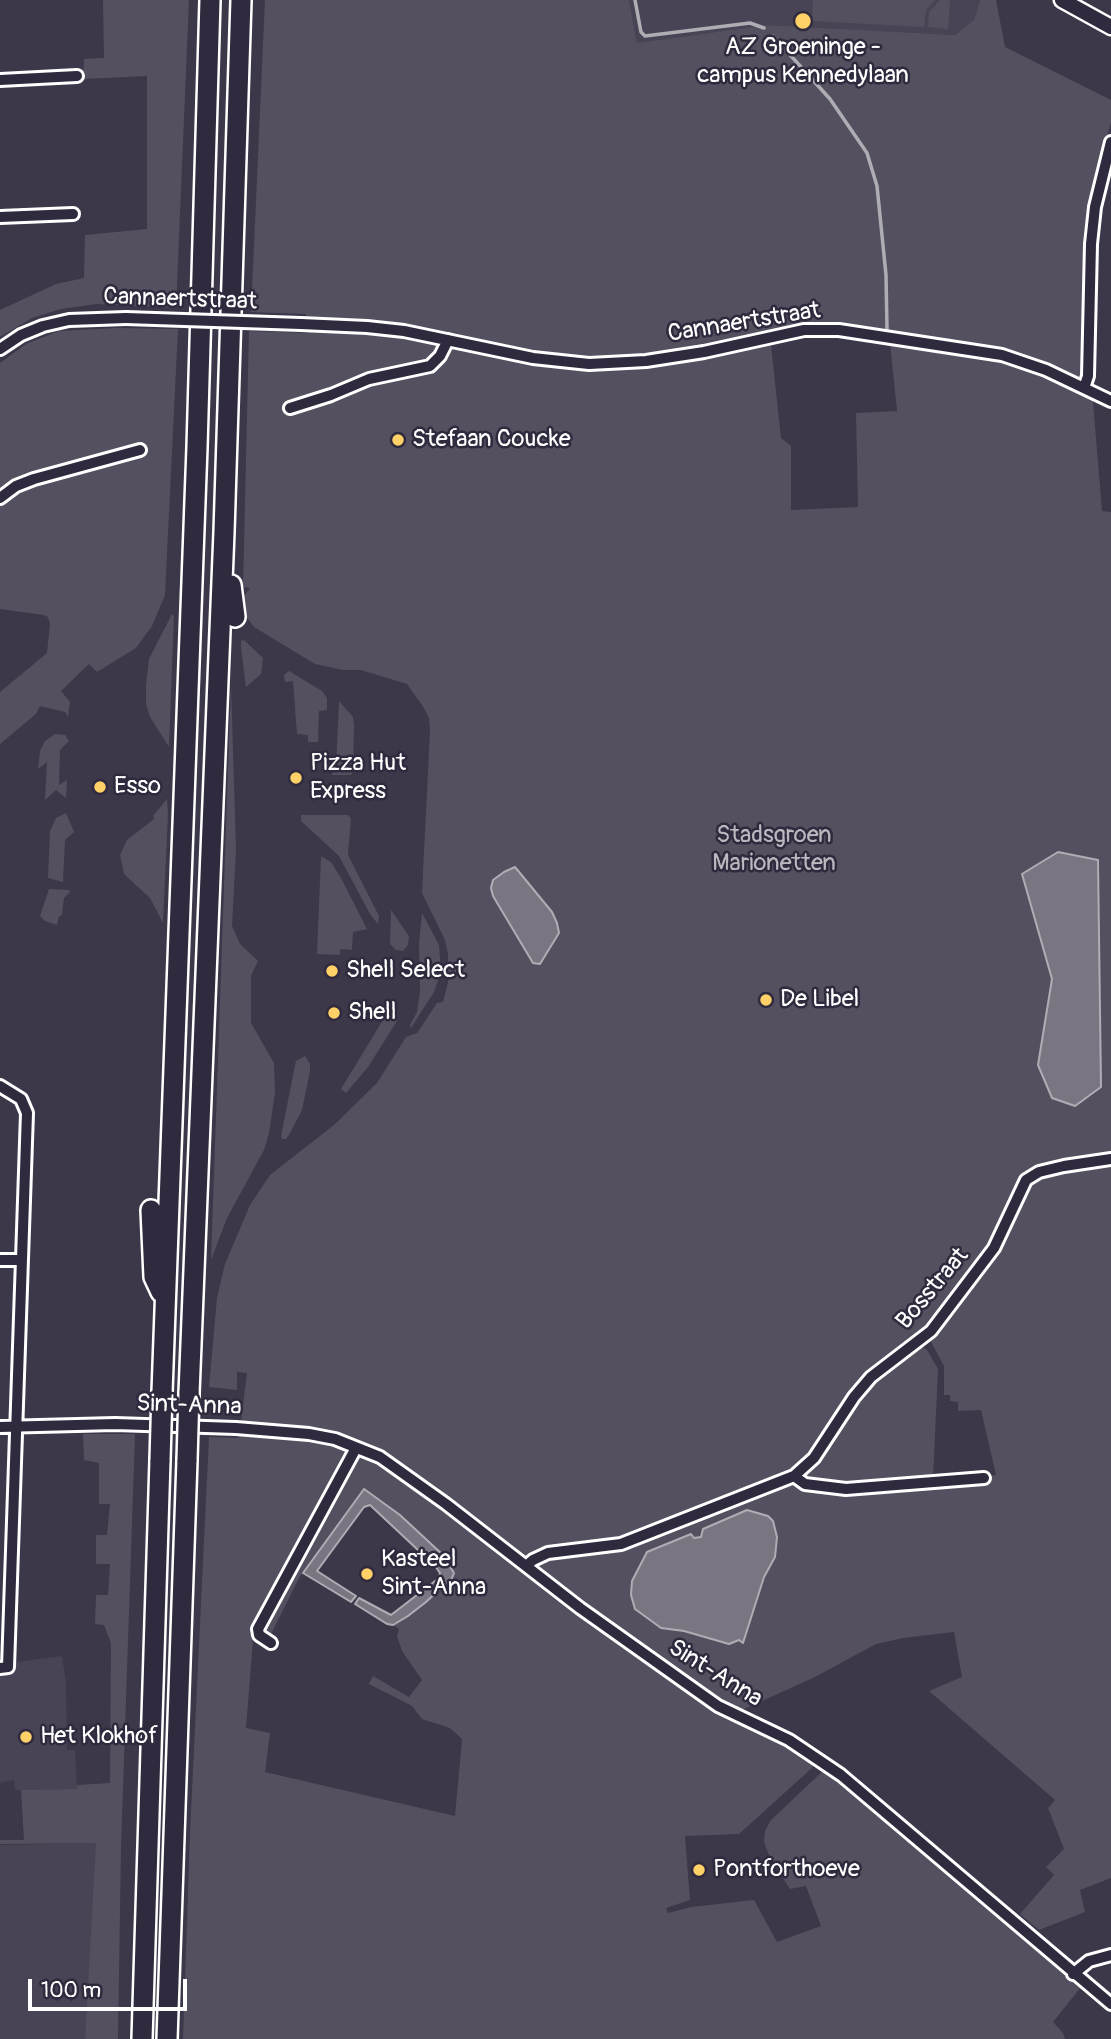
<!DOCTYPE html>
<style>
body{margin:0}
#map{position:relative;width:1111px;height:2039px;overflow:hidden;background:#3c3749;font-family:Pangolin,sans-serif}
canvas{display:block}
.scale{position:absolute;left:28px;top:1979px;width:159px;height:32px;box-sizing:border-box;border:4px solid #fff;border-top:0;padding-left:9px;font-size:21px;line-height:24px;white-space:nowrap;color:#fff;-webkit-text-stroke:5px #2f2a3d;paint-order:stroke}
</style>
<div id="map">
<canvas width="1111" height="2039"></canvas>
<div class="scale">100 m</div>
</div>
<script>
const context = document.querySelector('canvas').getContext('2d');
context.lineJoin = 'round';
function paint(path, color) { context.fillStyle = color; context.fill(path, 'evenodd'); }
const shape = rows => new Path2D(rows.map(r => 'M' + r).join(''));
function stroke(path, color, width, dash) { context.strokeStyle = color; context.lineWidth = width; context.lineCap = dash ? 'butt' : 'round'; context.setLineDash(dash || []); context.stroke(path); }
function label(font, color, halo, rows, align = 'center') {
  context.font = font + ' Pangolin,sans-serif'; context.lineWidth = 5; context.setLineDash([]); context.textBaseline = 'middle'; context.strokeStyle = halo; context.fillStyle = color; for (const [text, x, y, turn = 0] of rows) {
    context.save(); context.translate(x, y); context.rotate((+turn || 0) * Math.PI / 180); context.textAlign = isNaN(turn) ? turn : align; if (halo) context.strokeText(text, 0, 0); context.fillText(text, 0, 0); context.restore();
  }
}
const built = shape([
 [629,0,980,0,974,20,955,35,766,25,637,43],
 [62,1656,66,1683,67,1750,75,1750,77,1789,15,1790,14,1780,1,1782,0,1787,0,1675,15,1671,16,1662],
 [97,1843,85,2039,0,2039,0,1845]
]);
const green = shape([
 [103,0,189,0,176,308,97,304,61,309,32,318,0,337,0,310,56,284,84,278,85,235,147,229,147,76,83,79,84,59,104,58],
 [265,0,629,0,637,43,766,25,955,35,974,20,980,0,996,0,1005,47,1111,100,1111,122,1095,178,1087,229,1083,353,1084,368,1093,402,1102,511,1111,512,1111,1878,1080,1890,1085,1912,1039,1930,1020,1914,1054,1875,1046,1867,1064,1849,1048,1808,1055,1800,929,1691,962,1677,954,1632,903,1638,876,1644,815,1677,740,1711,745,1726,794,1748,812,1763,812,1768,739,1834,685,1836,690,1900,666,1908,668,1913,691,1907,754,1900,777,1942,821,1926,806,1886,790,1889,770,1858,764,1842,765,1831,771,1820,825,1769,1081,1987,1053,2022,1063,2033,1065,2039,183,2039,190,1832,209,1437,239,1438,247,1373,237,1372,237,1390,209,1387,217,1298,225,1264,250,1205,270,1175,334,1125,377,1083,406,1037,417,1033,437,1003,443,1002,448,982,448,954,445,940,422,893,430,731,429,718,424,708,407,684,361,670,343,670,315,664,254,627,244,614,242,599,250,588,243,587,249,331,307,333,306,314,251,312],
 [827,335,890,342,897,411,856,413,858,507,791,510,791,446,781,438,771,345,794,338],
 [930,1340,944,1366,944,1395,950,1395,950,1401,958,1402,958,1411,981,1410,996,1475,933,1479,938,1369,927,1350,922,1347],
 [364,1489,452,1579,408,1616,393,1625,399,1629,397,1636,402,1651,422,1680,409,1697,373,1676,369,1684,412,1706,422,1719,450,1728,462,1739,455,1816,265,1772,270,1733,246,1728,254,1628,271,1634,299,1578],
 [813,0,935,0,926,10,924,27,812,21],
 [940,0,950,0,948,29,928,27,929,12],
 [116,328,178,329,165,595,152,626,136,648,97,672,89,664,61,691,70,702,68,717,65,712,40,706,36,714,0,744,0,692,47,653,50,624,48,617,44,615,0,609,0,363,26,344,59,331],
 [172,614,174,616,169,747,150,717,146,704,146,685,149,659],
 [244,640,263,658,261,674,246,687,241,647,241,641],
 [289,671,322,691,327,698,327,710,319,711,318,742,308,742,308,735,297,734,293,681,285,682,284,675],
 [231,684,236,849,232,926,240,944,258,961,251,976,251,1023,274,1063,275,1093,269,1133,264,1150,227,1218,211,1260],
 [339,701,353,717,354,726,353,771,351,775,332,775,332,773,336,768],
 [55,734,65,735,69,741,60,750,59,785,67,780,66,798,56,790,45,800,47,762,38,769,40,751,45,741],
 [167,799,168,814,163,923,150,898,124,874,120,855,127,840,154,819,153,816],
 [66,813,74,832,65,840,63,882,48,878,50,831,56,818],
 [301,815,348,815,351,818,348,855,379,916,378,924,370,914,339,856,301,821],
 [321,856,331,862,341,878,367,929,353,932,352,950,340,949,340,955,317,954],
 [49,889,69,890,70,892,64,898,62,915,59,916,57,925,45,921,40,916],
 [391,910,409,936,408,945,403,951,396,950,390,944],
 [422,913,439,945,441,972,434,992,411,1028,410,1025,417,1012,420,992,419,944],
 [391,1013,397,1017,397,1021,368,1067,346,1093,341,1089,386,1015],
 [305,1056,310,1064,310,1071,302,1110,290,1133,286,1139,282,1139,281,1136,295,1065,296,1061],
 [83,1434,135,1434,121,1848,118,2039,85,2039,96,1843,0,1844,0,1840,24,1840,21,1790,77,1789,77,1785,110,1783,111,1643,104,1625,95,1624,96,1595,108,1595,110,1564,96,1564,96,1535,107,1535,110,1504,99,1504,99,1463,84,1460]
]);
const water = shape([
 [1058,852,1098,860,1101,1087,1075,1106,1052,1098,1038,1065,1052,979,1022,874,1058,852],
 [515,867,552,912,557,923,559,933,540,964,533,963,493,896,491,888,493,880,504,872,515,867],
 [364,1489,400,1515,443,1555,454,1573,452,1578,426,1602,408,1616,393,1625,387,1624,355,1604,359,1598,391,1615,439,1578,440,1573,435,1566,370,1505,364,1507,317,1571,356,1596,351,1602,303,1573,364,1489],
 [747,1510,768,1516,773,1521,777,1537,775,1557,764,1577,743,1643,739,1640,729,1644,684,1631,661,1628,635,1609,631,1595,632,1581,647,1552,691,1534,694,1538,701,1537,703,1529,747,1510]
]);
const stream = shape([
 [635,0,641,32,645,36,750,23,764,28],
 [773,36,830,99,867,153,877,186,886,275,887,329]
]);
const street = shape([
 [0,80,77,76],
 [0,217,73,214],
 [301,324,367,327,404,331,533,358,589,364,646,361,704,352,804,330,839,330,1002,355,1046,370,1111,401],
 [0,349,21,335,43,326,69,320,126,318],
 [1084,388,1088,376,1091,244,1095,207,1111,142],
 [290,408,331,395,369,379,430,366,440,356,448,340],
 [0,498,16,486,34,479,140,450],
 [0,1086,21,1099,27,1113,8,1667,0,1668],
 [0,1260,21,1260],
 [0,1427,115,1424,236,1428,309,1434,335,1439,380,1457,446,1504,580,1608,718,1706,789,1740,841,1775,1111,2004],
 [794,1476,805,1484,846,1489,984,1478],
 [526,1566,533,1560,548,1553,621,1544,794,1476,814,1458,854,1397,871,1377,931,1331,994,1248,1026,1180,1039,1172,1064,1166,1111,1159],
 [271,1643,259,1635,258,1629,356,1448],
 [1073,1974,1089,1961,1111,1955]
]);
const secondary = shape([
 [1062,0,1111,27]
]);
const highway = shape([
 [231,585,235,617],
 [151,1210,154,1277,161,1292],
 [162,1392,197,447,210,0],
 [189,1393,224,532,241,0],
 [142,2039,160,1460],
 [167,2039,187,1460]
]);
const streetBridge = shape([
 [126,318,301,324]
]);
const highwayBridge = shape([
 [160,1460,162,1392],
 [187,1460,189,1393]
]);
const markers = [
 [803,21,9,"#ffd166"],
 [398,440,7,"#ffd166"],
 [296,778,7,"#ffd166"],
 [100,787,7,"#ffd166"],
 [332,971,7,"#ffd166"],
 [766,1000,7,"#ffd166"],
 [334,1013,7,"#ffd166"],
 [367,1574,7,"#ffd166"],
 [26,1737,7,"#ffd166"],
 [699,1870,7,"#ffd166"]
];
const poiNames = [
 ["AZ Groeninge -",803,48,"center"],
 ["campus Kennedylaan",803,76,"center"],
 ["Stefaan Coucke",412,440],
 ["Pizza Hut",310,764],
 ["Express",310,792],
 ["Esso",114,787],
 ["Shell Select",346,971],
 ["De Libel",780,1000],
 ["Shell",348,1013],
 ["Kasteel",381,1560],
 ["Sint-Anna",381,1588],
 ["Het Klokhof",40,1737],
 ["Pontforthoeve",713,1870]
];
const streetNames = [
 ["Cannaertstraat",180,300,2],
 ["Cannaertstraat",744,323,-9],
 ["Bosstraat",933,1289,-50],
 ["Sint-Anna",189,1406,2],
 ["Sint-Anna",715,1674,32]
];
const parkNames = [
 ["Stadsgroen",774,836],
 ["Marionetten",774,864]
];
paint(built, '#494455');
paint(green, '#555060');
paint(water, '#797682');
stroke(water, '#afadb4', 2);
stroke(stream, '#afadb4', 3.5);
stroke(street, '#fff', 16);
stroke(secondary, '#fff', 19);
stroke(highway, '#fff', 24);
stroke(street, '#2f2a3d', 10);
stroke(secondary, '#2f2a3d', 14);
stroke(highway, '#2f2a3d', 19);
stroke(streetBridge, '#fff', 16, []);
stroke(highwayBridge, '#fff', 24, []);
stroke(streetBridge, '#2f2a3d', 10);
stroke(highwayBridge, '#2f2a3d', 19);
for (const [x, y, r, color] of markers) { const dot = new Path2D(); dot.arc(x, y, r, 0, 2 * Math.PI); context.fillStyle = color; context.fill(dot); stroke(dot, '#2f2a3d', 2.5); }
label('24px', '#fff', '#2f2a3d', poiNames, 'left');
label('24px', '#fff', '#2f2a3d', streetNames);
label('24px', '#bbb9bf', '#2f2a3d', parkNames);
</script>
